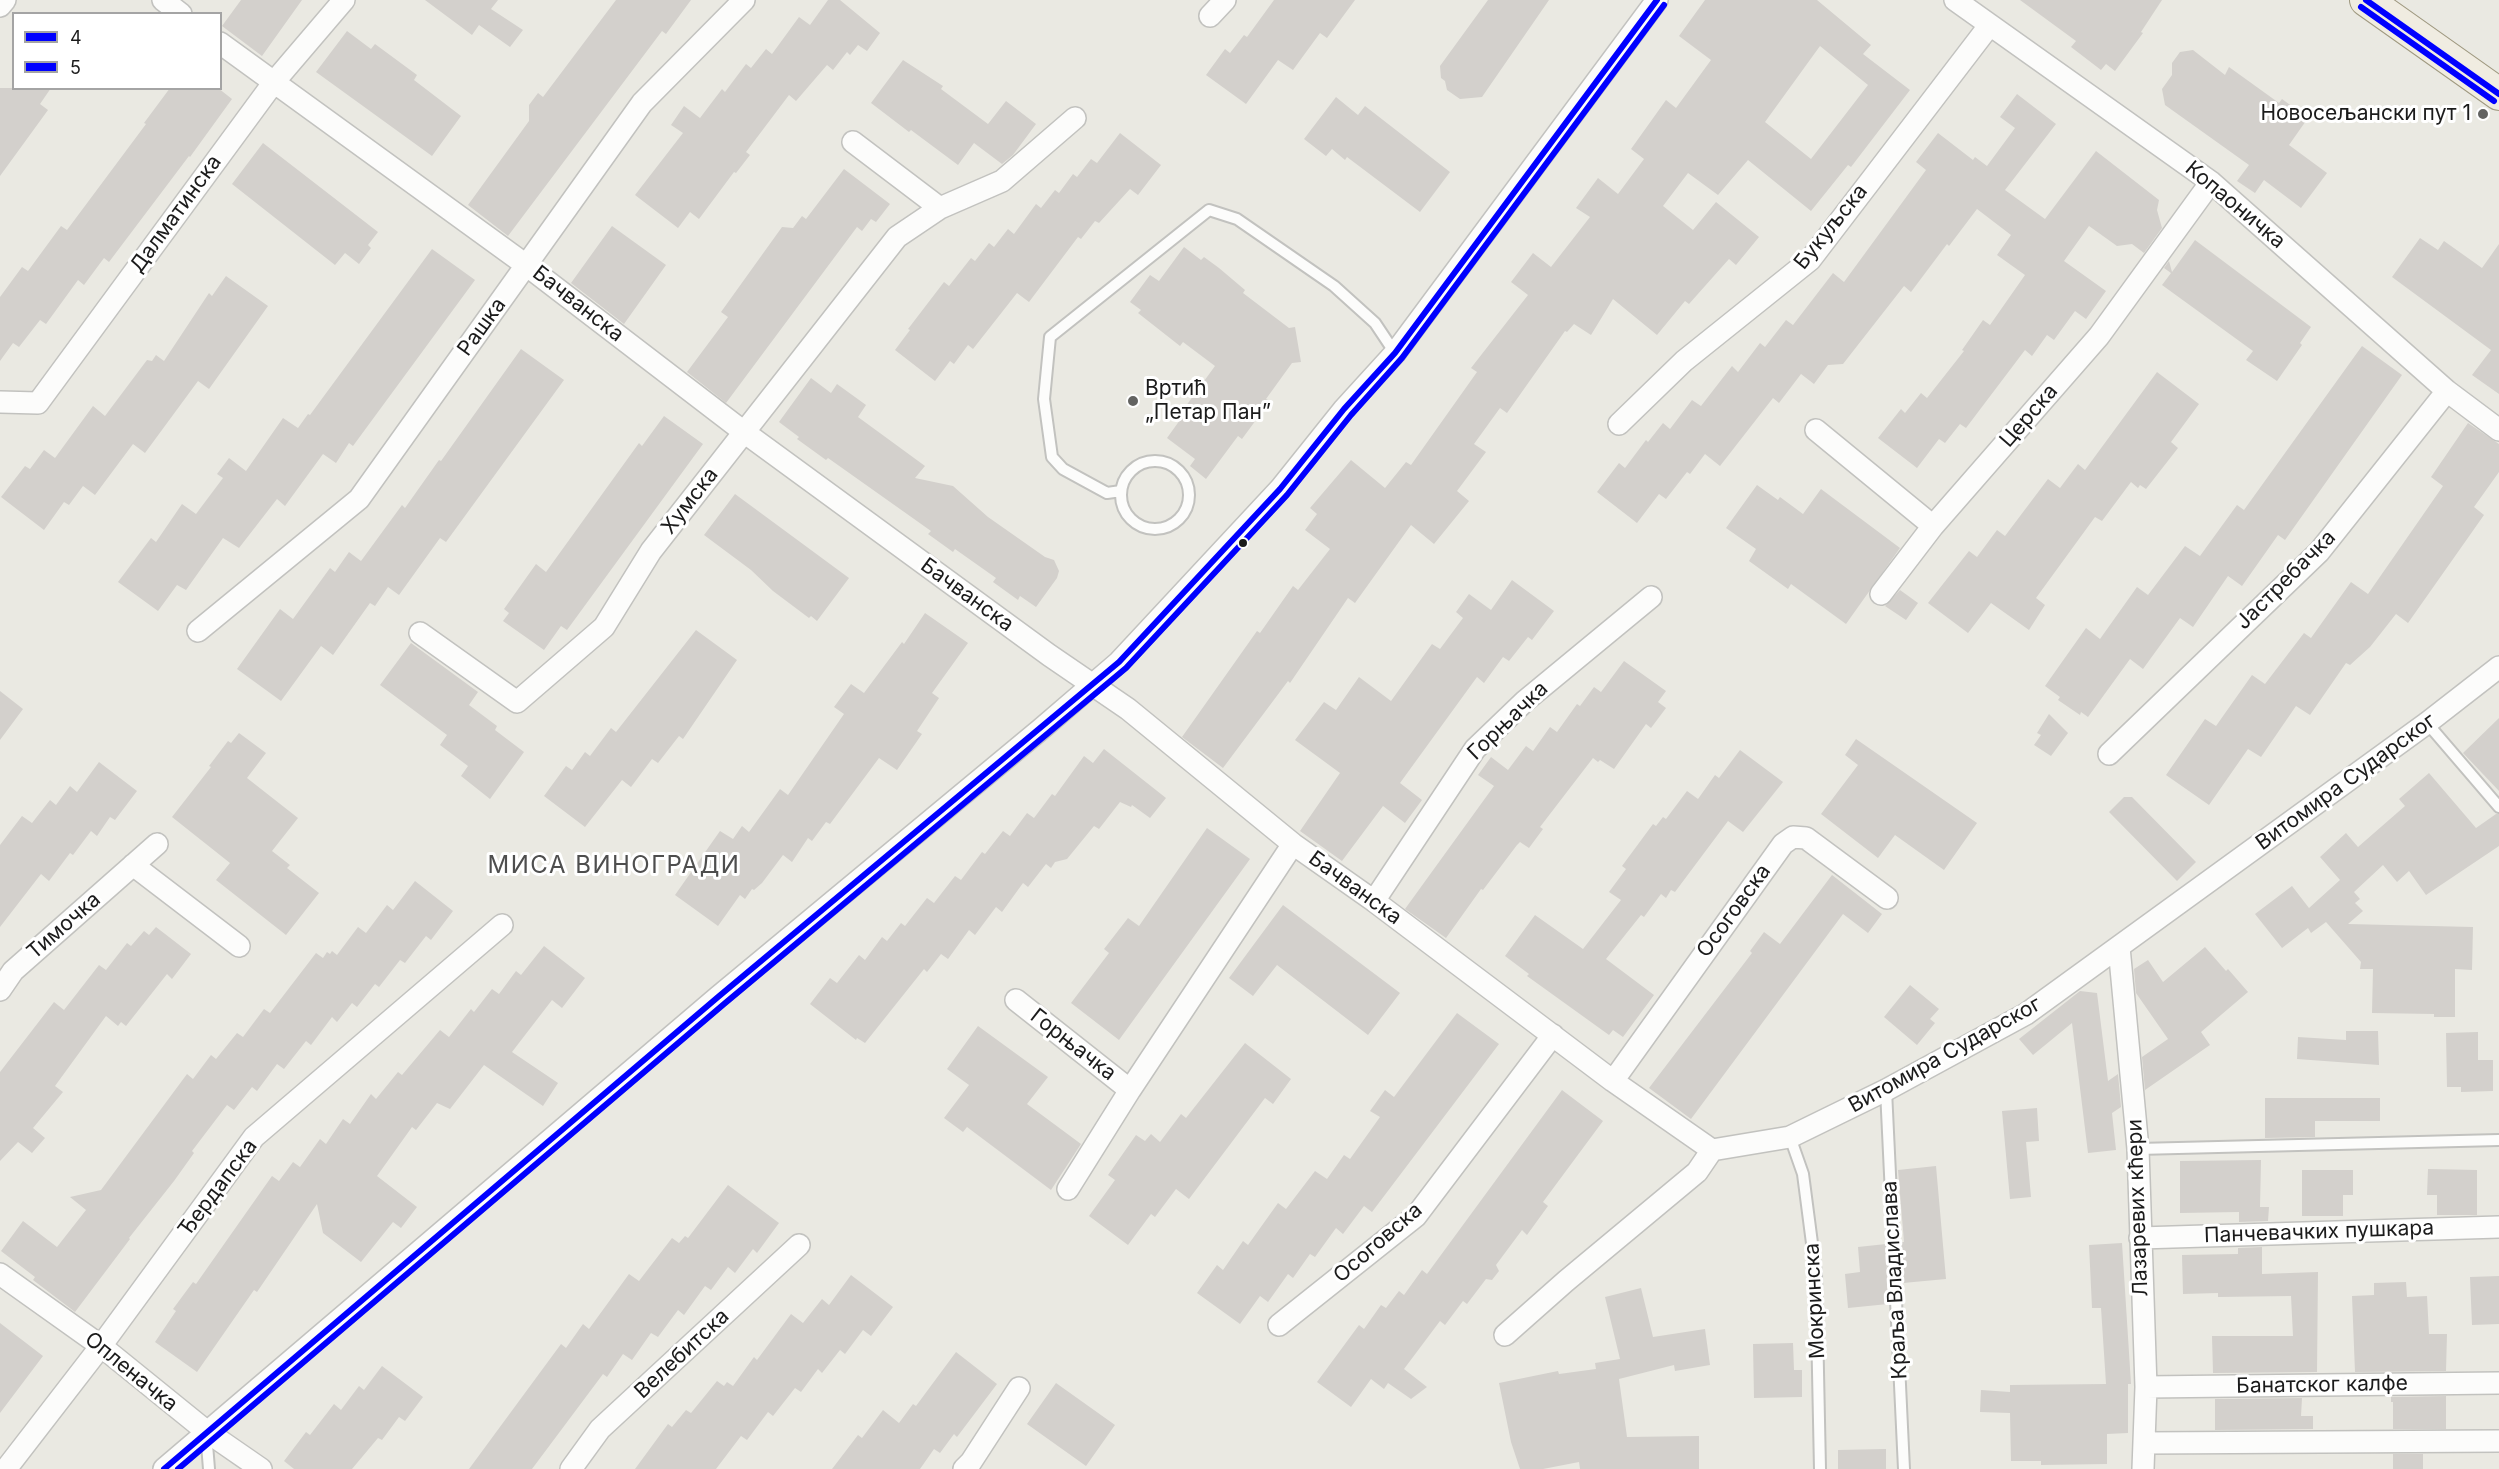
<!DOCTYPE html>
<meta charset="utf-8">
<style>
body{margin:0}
#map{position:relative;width:2499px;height:1469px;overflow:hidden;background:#eae9e2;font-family:Inter,sans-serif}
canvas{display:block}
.legend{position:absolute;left:12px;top:12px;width:210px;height:78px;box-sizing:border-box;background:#fff;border:2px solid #a4a4a4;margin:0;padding:8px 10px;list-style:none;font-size:18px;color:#1b1b1b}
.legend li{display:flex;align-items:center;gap:12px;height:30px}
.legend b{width:30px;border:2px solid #a4a4a4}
</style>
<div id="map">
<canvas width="2499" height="1469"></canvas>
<ul class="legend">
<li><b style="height:8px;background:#00f"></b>4</li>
<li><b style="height:8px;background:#00f"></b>5</li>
</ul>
</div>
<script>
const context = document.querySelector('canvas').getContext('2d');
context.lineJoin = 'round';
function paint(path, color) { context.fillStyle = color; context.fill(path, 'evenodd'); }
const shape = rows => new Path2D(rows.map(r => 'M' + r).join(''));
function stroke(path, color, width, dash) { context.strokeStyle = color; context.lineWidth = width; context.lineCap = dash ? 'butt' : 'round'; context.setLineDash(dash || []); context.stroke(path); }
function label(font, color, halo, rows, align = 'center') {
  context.font = font + ' Inter,sans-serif'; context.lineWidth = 6; context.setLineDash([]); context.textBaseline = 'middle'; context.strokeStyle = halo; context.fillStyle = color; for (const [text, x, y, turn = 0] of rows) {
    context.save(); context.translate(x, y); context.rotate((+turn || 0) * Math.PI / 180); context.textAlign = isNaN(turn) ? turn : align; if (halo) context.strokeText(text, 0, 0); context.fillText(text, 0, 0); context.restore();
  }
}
const building = shape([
 [241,0,302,0,262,56,222,26],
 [425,0,498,0,491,9,523,30,510,47,479,25,472,35],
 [616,0,691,0,666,34,662,31,508,236,468,205,529,121,529,105,538,93,543,97],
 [828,0,840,0,880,33,867,51,858,45,850,55,847,52,833,70,827,65,796,101,789,95,746,152,750,155,736,173,734,172,699,219,690,212,678,228,635,195,683,133,671,125,684,106,700,118,722,89,725,92,746,64,751,68,766,49,772,54,799,17,810,25],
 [1274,0,1355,0,1327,38,1320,33,1293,70,1278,60,1246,104,1206,75,1225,49,1230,53,1244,35,1247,37],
 [1488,0,1549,0,1482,97,1460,99,1447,90,1445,81,1441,78,1440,66],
 [1705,0,1817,0,1871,45,1863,54,1910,90,1851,167,1848,165,1811,211,1748,160,1718,195,1688,173,1663,206,1693,230,1716,202,1759,237,1736,265,1729,259,1689,304,1685,301,1657,335,1613,299,1591,335,1574,324,1567,332,1565,331,1507,413,1500,408,1474,444,1486,452,1457,491,1469,501,1434,544,1411,525,1355,603,1348,598,1290,683,1288,681,1223,768,1182,737,1257,631,1260,633,1293,586,1298,590,1330,549,1305,530,1317,514,1310,508,1351,460,1385,488,1406,462,1411,465,1477,372,1471,368,1528,295,1511,282,1533,253,1551,267,1590,217,1576,208,1598,178,1618,194,1644,159,1631,149,1666,100,1676,108,1711,60,1679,36],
 [1820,46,1868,85,1811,159,1765,122],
 [2020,0,2162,0,2141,32,2143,33,2115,71,2106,64,2101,70,2071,47,2076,41],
 [347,31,371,49,375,44,417,75,414,80,461,116,432,156,316,72],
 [2193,50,2225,75,2229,67,2279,103,2282,99,2308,118,2289,145,2327,173,2301,208,2264,180,2255,193,2237,181,2249,165,2165,105,2162,89,2172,75,2172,63,2180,52],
 [903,60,943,86,941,89,988,124,1006,101,1036,124,1013,155,1002,164,974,143,958,165,911,130,909,132,871,103],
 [0,88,51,88,40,104,48,110,0,176],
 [170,88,218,88,232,99,190,157,189,156,109,262,104,258,84,285,78,280,46,324,40,320,19,347,13,343,0,361,0,297,22,267,28,271,61,226,67,230,146,124,144,123],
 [2017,94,2056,124,2005,190,2045,219,2096,151,2159,200,2157,210,2162,228,2144,253,2132,244,2117,246,2089,226,2064,261,2106,291,2086,319,2075,311,2054,340,2047,335,2032,356,2025,350,1966,428,1960,424,1945,443,1939,439,1917,468,1878,438,1901,409,1905,413,1921,393,1927,398,1964,351,1962,350,1983,320,1990,325,2025,275,1997,255,2011,235,1977,209,1949,246,1947,244,1911,292,1904,286,1843,364,1828,365,1814,384,1801,374,1779,403,1773,398,1720,466,1705,454,1690,474,1687,472,1666,499,1659,494,1637,523,1597,492,1619,463,1625,468,1646,440,1648,442,1663,423,1670,429,1692,400,1701,406,1732,366,1738,372,1760,343,1765,347,1786,320,1793,325,1833,273,1844,282,1926,170,1916,162,1938,133,1973,160,1975,157,1987,166,2015,128,2000,117],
 [1336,97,1358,115,1365,106,1450,172,1420,212,1347,157,1345,160,1332,149,1326,156,1304,139],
 [1120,133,1161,165,1138,195,1130,189,1099,223,1095,221,1081,239,1078,237,1029,302,1017,293,973,349,968,345,954,364,950,361,935,381,895,350,910,330,908,329,944,282,949,286,971,258,975,261,989,243,994,247,1008,229,1014,234,1036,204,1041,208,1055,190,1059,193,1073,174,1077,177,1091,159,1097,163],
 [263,143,378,232,368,245,371,248,359,264,345,253,335,265,232,184],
 [844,169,890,204,876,222,871,219,862,231,857,227,726,403,687,372,728,317,721,312,782,227,793,228,802,216,806,219],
 [612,226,666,265,624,324,571,283],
 [2420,238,2438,250,2444,241,2482,268,2499,244,2499,394,2472,375,2491,350,2392,277],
 [2195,240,2311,327,2300,343,2302,345,2277,381,2246,360,2253,351,2162,285,2171,273,2164,268,2169,261,2172,272],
 [1184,247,1201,260,1204,257,1219,268,1245,290,1243,293,1289,328,1295,327,1301,362,1292,363,1266,399,1270,401,1242,439,1238,436,1206,479,1190,466,1195,459,1167,438,1185,413,1183,410,1215,366,1183,342,1180,346,1138,313,1141,310,1130,302,1150,275,1159,281],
 [432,249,475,280,353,446,349,443,336,463,323,454,285,506,277,499,239,548,223,538,186,590,177,585,158,611,118,582,151,538,156,542,182,504,196,514,223,478,217,474,229,458,246,471,283,418,298,428,308,414,310,415],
 [226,276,268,306,209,389,198,381,145,453,133,444,95,495,83,486,69,505,64,502,44,530,1,497,25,466,30,469,44,450,55,458,93,406,105,416,147,360,152,361,156,355,164,361,209,293,212,296],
 [2362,346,2402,375,2285,540,2278,535,2242,586,2228,576,2193,627,2180,618,2143,669,2130,659,2088,717,2081,712,2080,715,2058,700,2060,697,2045,686,2086,628,2100,639,2137,587,2148,595,2185,546,2200,556,2237,505,2244,510],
 [521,349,564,380,446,542,440,538,399,595,388,587,375,606,370,603,333,655,321,646,281,701,237,669,280,609,293,619,330,568,335,572,349,552,361,561,402,505,405,508,439,460,441,461],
 [2157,372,2199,404,2171,442,2178,448,2146,489,2140,485,2138,488,2131,482,2102,521,2095,517,2036,598,2045,605,2029,630,1991,603,1968,633,1928,603,1969,551,1977,557,1997,530,2005,536,2048,479,2060,488,2078,464,2085,470],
 [811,378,831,393,837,384,866,405,858,417,925,466,915,478,953,486,988,517,1045,557,1054,560,1059,571,1057,578,1036,607,1020,596,1018,600,993,582,996,578,955,549,953,552,928,534,931,531,828,458,826,460,797,439,799,437,779,422],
 [664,416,703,444,567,630,561,626,544,650,503,621,509,613,504,609,536,564,546,572,639,443,642,446],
 [2468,423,2499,444,2499,472,2474,507,2484,515,2408,623,2396,614,2370,647,2350,665,2346,663,2310,715,2296,706,2261,757,2248,749,2209,805,2166,775,2205,719,2216,726,2252,675,2265,684,2304,633,2311,638,2351,582,2368,594,2443,486,2431,477],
 [1757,485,1778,500,1780,497,1803,514,1821,489,1900,548,1846,624,1791,584,1788,589,1749,561,1756,549,1726,528],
 [735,494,849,578,817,621,811,616,809,618,773,591,751,570,704,535],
 [1512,580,1554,611,1532,640,1528,637,1509,661,1503,657,1484,683,1477,677,1400,783,1422,800,1405,823,1383,806,1342,861,1300,831,1340,773,1295,740,1324,702,1336,710,1359,677,1391,701,1432,644,1440,649,1463,618,1456,612,1469,594,1491,610],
 [1900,590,1918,603,1906,620,1885,606],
 [925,613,968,643,932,693,939,698,917,731,922,734,897,770,879,758,830,824,826,822,812,841,808,838,792,862,783,855,762,883,754,890,752,889,745,899,740,895,718,926,675,895,720,831,733,839,742,826,749,832,780,789,788,795,844,714,834,707,851,684,864,693,902,642,904,644],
 [696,630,737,660,683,739,679,736,658,763,652,759,631,787,622,780,585,827,544,796,566,766,572,770,585,752,590,756,611,728,616,732],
 [411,643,478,692,469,705,497,726,495,730,524,752,490,799,461,776,468,766,440,745,447,735,380,685],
 [1624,661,1666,691,1658,702,1666,708,1651,728,1646,724,1614,769,1600,760,1598,762,1593,758,1540,827,1543,829,1529,848,1520,842,1517,845,1483,890,1481,889,1446,938,1405,909,1494,786,1478,775,1491,757,1508,770,1526,746,1533,751,1550,727,1557,732,1577,704,1580,706,1594,687,1601,692],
 [0,691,23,709,0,740],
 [2049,714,2068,733,2051,756,2034,745,2041,735,2037,733],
 [2499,718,2499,791,2463,753],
 [239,733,266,753,247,778,298,818,272,851,290,865,287,868,319,893,286,935,216,880,230,863,172,817,211,767,209,766,228,741,231,743],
 [1856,739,1977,823,1944,870,1895,835,1878,858,1821,814,1858,765,1845,755],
 [1104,749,1166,798,1150,818,1132,805,1131,807,1120,802,1099,829,1094,826,1067,859,1055,862,1051,868,1046,864,1028,887,1023,883,1002,912,996,907,975,935,969,930,948,959,941,954,927,972,924,969,865,1043,857,1038,856,1040,810,1004,830,978,837,983,859,955,865,960,882,937,887,941,901,923,905,926,927,898,934,903,955,876,961,880,982,852,985,854,1003,831,1010,836,1027,813,1034,818,1052,794,1055,796,1084,756,1093,763],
 [1740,750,1783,782,1743,832,1728,821,1675,892,1671,890,1666,898,1661,894,1644,917,1641,915,1606,959,1654,995,1623,1037,1613,1030,1609,1035,1527,976,1529,974,1505,956,1535,915,1583,949,1621,900,1609,892,1626,869,1622,866,1653,824,1656,826,1663,817,1666,819,1687,791,1698,799,1715,775,1719,778],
 [99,762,137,791,115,820,110,817,97,836,91,831,73,855,70,853,49,881,41,874,0,927,0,845,22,816,32,823,50,800,56,805,70,786,77,792],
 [2429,773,2476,828,2496,814,2499,814,2499,846,2426,895,2409,871,2397,882,2383,865,2354,892,2360,899,2355,903,2363,911,2348,924,2473,927,2472,970,2455,969,2455,1017,2434,1017,2434,1014,2372,1013,2373,969,2360,969,2361,962,2326,922,2311,933,2308,928,2282,948,2255,914,2292,886,2309,908,2340,880,2320,857,2346,833,2358,847,2405,806,2399,799],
 [2124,797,2132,797,2196,862,2177,881,2109,812],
 [1207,828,1250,859,1119,1040,1071,1003,1109,953,1104,949,1128,918,1139,926],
 [1832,875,1882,914,1868,933,1843,914,1691,1119,1649,1088,1752,953,1750,951,1764,932,1780,944],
 [415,881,453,911,431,940,426,936,405,963,400,960,379,987,375,984,357,1007,352,1003,337,1022,332,1017,311,1045,306,1041,284,1069,277,1064,257,1091,252,1087,234,1110,227,1105,192,1151,194,1153,174,1181,129,1238,130,1239,75,1312,33,1280,35,1277,1,1251,23,1221,57,1247,86,1210,70,1197,101,1190,187,1074,193,1079,211,1055,216,1059,237,1033,243,1037,264,1009,270,1013,316,953,323,958,327,952,330,954,332,951,337,955,358,927,366,933,387,905,393,910],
 [1283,905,1400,993,1368,1035,1277,965,1253,996,1229,978],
 [156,927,191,954,172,979,167,974,126,1026,121,1022,118,1026,106,1016,55,1086,63,1092,33,1128,45,1138,32,1153,18,1142,0,1161,0,1072,54,1002,64,1010,99,965,106,970,127,943,131,946,144,931,149,935],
 [544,946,585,978,562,1008,552,1000,512,1052,558,1083,543,1106,484,1065,450,1109,437,1103,416,1130,412,1127,377,1176,417,1207,401,1228,393,1222,361,1262,323,1233,317,1204,257,1292,254,1290,197,1372,155,1342,176,1311,173,1309,193,1282,196,1284,272,1176,279,1181,293,1162,300,1167,320,1139,326,1144,343,1119,350,1124,371,1094,376,1099,398,1072,402,1075,440,1030,449,1037,471,1009,474,1012,492,989,499,994,516,971,521,975],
 [2205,947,2226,971,2228,969,2248,992,2201,1032,2210,1045,2145,1090,2142,1057,2168,1039,2136,993,2134,969,2148,960,2163,982],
 [1910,985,1939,1009,1930,1019,1935,1023,1917,1045,1884,1017],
 [2080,991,2097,993,2108,1081,2118,1074,2121,1107,2112,1113,2116,1150,2088,1153,2072,1023,2033,1055,2019,1039],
 [1457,1013,1499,1044,1372,1212,1364,1206,1343,1234,1336,1228,1315,1257,1310,1254,1293,1278,1288,1274,1268,1302,1260,1296,1240,1324,1197,1293,1217,1265,1223,1270,1243,1241,1248,1245,1278,1203,1286,1209,1315,1171,1327,1179,1344,1155,1350,1159,1380,1117,1370,1111,1385,1090,1394,1097],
 [978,1026,1048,1077,1027,1104,1081,1144,1051,1190,967,1127,963,1132,944,1118,969,1085,947,1069],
 [2346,1031,2378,1031,2379,1065,2297,1059,2298,1037,2346,1040],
 [2478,1032,2478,1060,2493,1060,2493,1091,2461,1092,2461,1087,2447,1087,2446,1033],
 [1245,1043,1291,1079,1273,1104,1265,1098,1189,1199,1176,1189,1155,1217,1151,1214,1128,1245,1089,1216,1115,1180,1108,1175,1136,1135,1145,1141,1151,1134,1160,1142,1181,1114,1186,1118],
 [1562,1090,1603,1121,1543,1202,1548,1206,1527,1235,1522,1230,1496,1265,1499,1271,1492,1280,1486,1279,1467,1304,1463,1301,1445,1325,1440,1321,1404,1369,1427,1387,1411,1399,1388,1383,1384,1389,1371,1379,1351,1407,1317,1382,1359,1325,1364,1329,1381,1305,1386,1308,1399,1291,1404,1295,1422,1270,1427,1274],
 [2265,1098,2380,1098,2380,1121,2315,1121,2315,1137,2265,1138],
 [2037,1108,2039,1141,2026,1142,2031,1197,2010,1199,2002,1111],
 [2261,1160,2260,1207,2269,1207,2268,1221,2239,1222,2239,1212,2180,1213,2180,1161],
 [1936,1166,1946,1279,1903,1283,1901,1242,1904,1242,1898,1170],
 [2428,1169,2477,1170,2477,1215,2437,1215,2437,1195,2427,1195],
 [2302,1170,2353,1170,2353,1195,2343,1195,2343,1216,2302,1216],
 [728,1185,779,1223,757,1253,753,1249,735,1273,728,1267,711,1290,705,1286,684,1315,678,1310,658,1337,651,1333,632,1360,623,1354,607,1377,603,1374,532,1469,469,1469,561,1344,566,1348,583,1324,589,1329,629,1274,639,1281,672,1238,679,1243,685,1236,688,1238],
 [2122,1243,2131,1384,2128,1384,2128,1433,2107,1434,2107,1464,2041,1465,2041,1461,2011,1461,2010,1413,1980,1412,1981,1390,2010,1392,2010,1385,2106,1384,2101,1308,2092,1308,2089,1245],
 [1886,1244,1888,1304,1848,1308,1845,1274,1860,1272,1858,1247],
 [2262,1247,2262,1274,2318,1272,2317,1372,2213,1373,2212,1336,2293,1336,2291,1296,2218,1297,2218,1293,2183,1294,2182,1255,2238,1254,2238,1248],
 [851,1275,893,1307,871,1336,863,1330,845,1354,840,1350,822,1373,818,1369,801,1392,795,1388,773,1416,768,1412,747,1440,741,1436,716,1469,635,1469,668,1424,672,1427,686,1410,691,1413,717,1381,724,1386,727,1382,733,1386,754,1357,757,1360,791,1314,803,1323,822,1299,829,1305],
 [2499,1276,2499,1324,2472,1325,2470,1277],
 [2406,1282,2407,1297,2427,1296,2429,1334,2447,1334,2446,1371,2355,1372,2352,1296,2374,1295,2374,1283],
 [1641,1288,1653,1337,1705,1329,1710,1365,1675,1371,1674,1365,1619,1379,1627,1437,1699,1436,1699,1469,1580,1469,1579,1462,1543,1469,1520,1469,1511,1442,1499,1383,1558,1371,1559,1374,1596,1369,1595,1363,1620,1359,1605,1297],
 [0,1323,43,1356,0,1413],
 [1793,1343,1794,1370,1802,1370,1802,1397,1754,1398,1753,1344],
 [956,1352,997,1384,957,1437,954,1434,940,1453,934,1449,920,1469,832,1469,858,1435,862,1438,883,1410,899,1423,913,1404,916,1406],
 [382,1366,423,1397,405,1421,399,1417,382,1440,378,1438,352,1469,294,1469,284,1461,306,1432,310,1435,334,1404,341,1410,359,1386,364,1390],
 [1056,1383,1115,1425,1086,1466,1027,1424],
 [2446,1396,2446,1429,2393,1429,2393,1402,2391,1402,2391,1397],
 [2302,1398,2301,1416,2313,1416,2313,1429,2215,1430,2215,1399],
 [1886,1449,1886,1469,1838,1469,1838,1450],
 [2393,1454,2423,1454,2423,1469,2393,1469]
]);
const lane = shape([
 '1121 495a34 34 0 1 1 68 0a34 34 0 1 1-68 0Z',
 [1121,491,1107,493,1063,469,1052,457,1044,399,1050,337,1209,210,1237,219,1334,286,1375,323,1395,353],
 [2427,723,2499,807],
 [1886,1090,1904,1469],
 [1790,1137,1803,1174,1816,1274,1820,1469],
 [2138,1149,2499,1140],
 [206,1432,209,1469]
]);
const street = shape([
 [163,0,181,14],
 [1955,0,2211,182,2447,391,2499,430],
 [0,6,5,0],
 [1210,16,1225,0],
 [220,43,526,265,744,432,1049,655,1128,709,1293,844,1374,901,1613,1081,1712,1150],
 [853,142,940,208],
 [0,402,38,403,274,82,344,0],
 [1619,424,1684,361,1810,260,1989,26],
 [1816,430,1933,526,2099,336,2211,182],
 [1881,594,1933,526],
 [198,631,359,499,642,103,744,0],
 [420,633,517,702,604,627,651,551,897,237,940,208,1002,181,1075,118],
 [2109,754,2319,552,2447,391],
 [133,865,239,946],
 [1374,901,1475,749,1525,701,1651,597],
 [2119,947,2138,1149,2146,1387,2143,1469],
 [0,990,13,971,157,844],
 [1016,1000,1130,1090],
 [1613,1081,1783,844,1793,837,1806,838,1887,898],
 [1068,1189,1130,1090,1293,844],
 [2140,1238,2499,1227],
 [0,1274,101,1346,206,1431,261,1469],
 [1279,1325,1416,1216,1553,1035],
 [1505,1335,1566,1281,1697,1172,1712,1150,1790,1137,1886,1090,2026,1014,2427,723,2499,667],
 [2146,1387,2499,1383],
 [2144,1443,2499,1441],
 [6,1469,101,1346,254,1137,502,925],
 [164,1469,718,997,1041,729,1119,662,1280,489,1344,409,1395,353,1657,0],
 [571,1469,600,1429,799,1245],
 [964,1469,971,1462,1019,1388]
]);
const primary = shape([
 [2366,0,2499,94]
]);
const bus1 = shape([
 [2366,0,2499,94],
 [164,1469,718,997,1119,662,1280,489,1344,409,1395,353,1657,0]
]);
const bus2 = shape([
 [178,1469,724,1004,1126,668,1287,495,1351,415,1402,358,1664,5]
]);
const bus3 = shape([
 [2361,7,2494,101]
]);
const markers = [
 [2483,114,6,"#636361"],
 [1133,401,6,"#636361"],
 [1243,543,5,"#1b1b1b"]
];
const poiNames = [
 ["Новосељански пут 1",2471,114],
 ["Вртић",1145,389,"left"],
 ["„Петар Пан”",1145,413,"left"]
];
const streetNames = [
 ["Копаоничка",2235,205,40],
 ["Далматинска",176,214,-54],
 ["Букуљска",1831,227,-51],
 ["Бачванска",578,304,38],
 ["Рашка",482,327,-54],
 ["Церска",2029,416,-49],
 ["Хумска",690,501,-52],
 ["Јастребачка",2286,580,-45],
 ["Бачванска",967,595,36],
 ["Горњачка",1508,721,-44],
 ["Витомира Сударског",2346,782,-36],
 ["Бачванска",1355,888,36],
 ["Осоговска",1734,911,-54],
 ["Тимочка",64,926,-41],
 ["Горњачка",1073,1045,38],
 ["Витомира Сударског",1945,1055,-29],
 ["Ђердапска",218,1188,-53],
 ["Лазаревих кћери",2138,1208,-92],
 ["Панчевачких пушкара",2319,1232,-2],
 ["Осоговска",1378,1243,-41],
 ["Краља Владислава",1895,1280,-93],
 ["Мокринска",1815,1301,-93],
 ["Велебитска",682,1354,-43],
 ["Опленачка",131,1372,39],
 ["Банатског калфе",2322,1385,-1]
];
const quarterNames = [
 ["МИСА ВИНОГРАДИ",614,866]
];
paint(building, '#d3d0cc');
stroke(lane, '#c2c2bf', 14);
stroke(street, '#c2c2bf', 24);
stroke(primary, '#9f9980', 34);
stroke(lane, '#fcfcfb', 10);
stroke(street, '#fcfcfb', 21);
stroke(primary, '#f0ece1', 32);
stroke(bus1, '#00f', 6);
stroke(bus2, '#00f', 6);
stroke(bus3, '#00f', 6);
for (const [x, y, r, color] of markers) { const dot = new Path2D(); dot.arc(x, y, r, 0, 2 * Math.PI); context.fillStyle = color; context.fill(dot); stroke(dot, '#fff', 2); }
label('21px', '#1b1b1b', '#fff', poiNames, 'right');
label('21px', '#1b1b1b', '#fff', streetNames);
context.letterSpacing = '1.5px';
label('24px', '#4e4e4e', '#fff', quarterNames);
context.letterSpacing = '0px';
</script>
